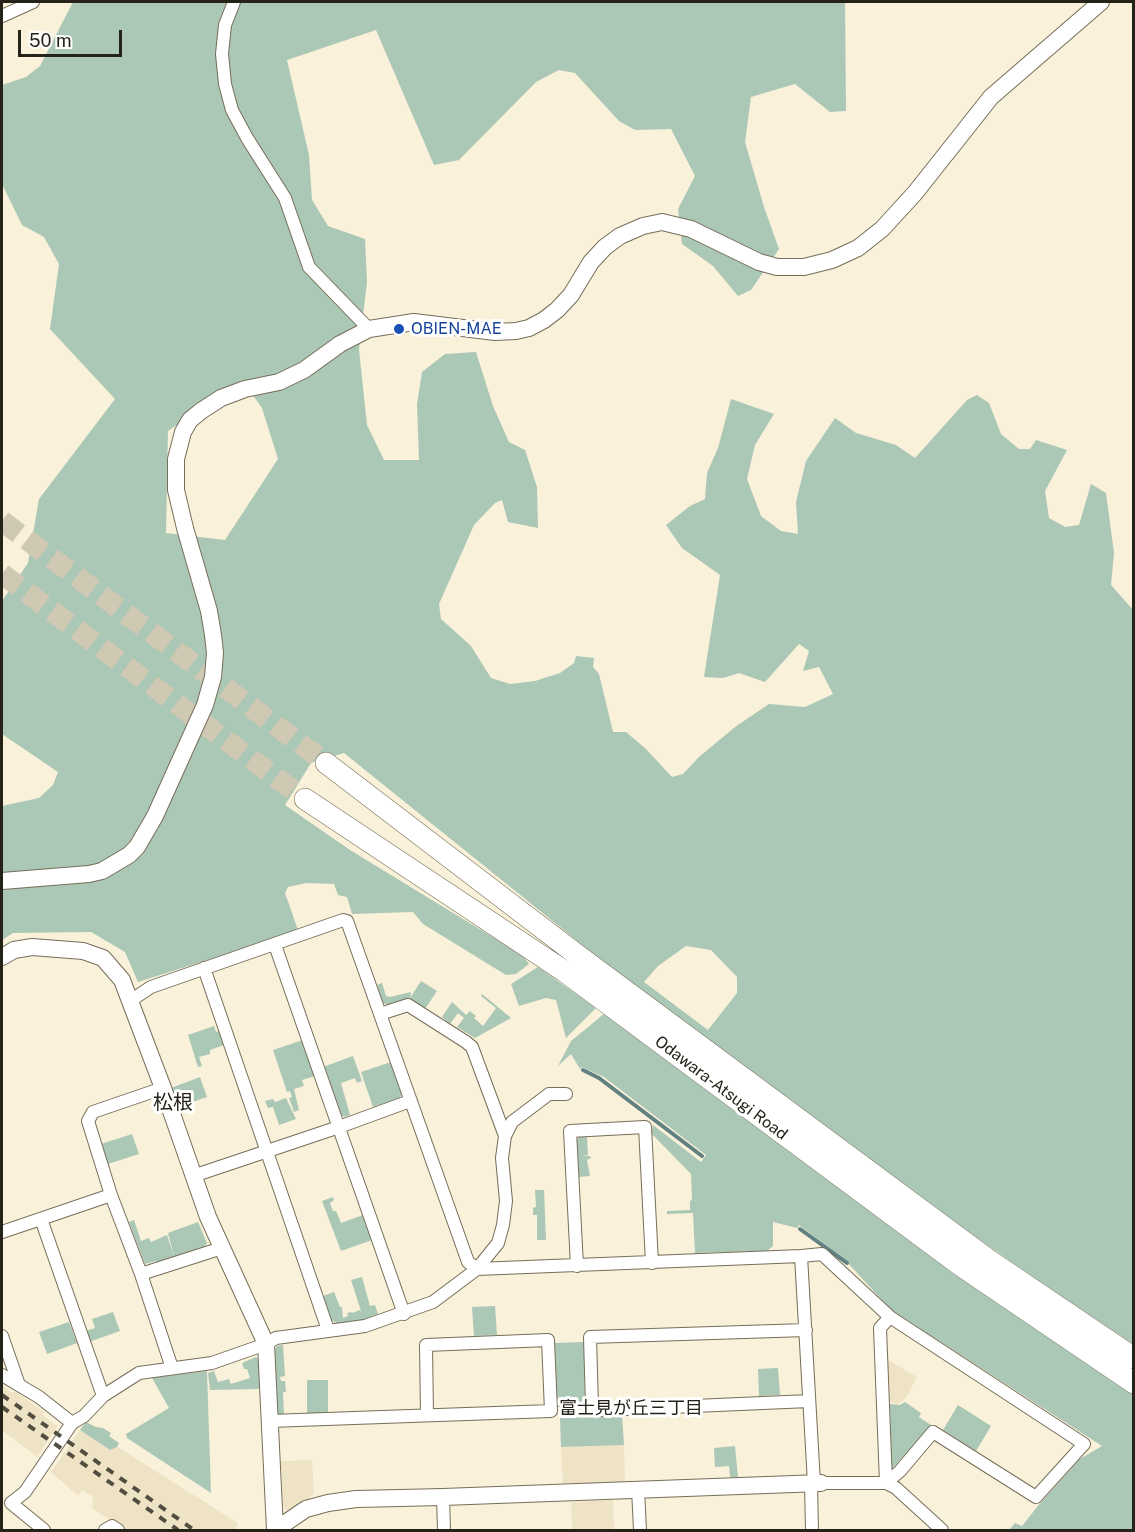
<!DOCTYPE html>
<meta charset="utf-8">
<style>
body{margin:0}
#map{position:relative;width:1135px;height:1532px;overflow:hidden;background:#f9f1d9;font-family:"Public Sans",sans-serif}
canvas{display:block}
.frame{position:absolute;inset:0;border:3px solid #252219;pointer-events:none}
.scale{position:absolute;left:18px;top:30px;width:104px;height:27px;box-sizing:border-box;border:3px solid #252219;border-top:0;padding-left:8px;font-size:18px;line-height:21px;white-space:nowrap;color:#252219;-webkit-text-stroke:4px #fff;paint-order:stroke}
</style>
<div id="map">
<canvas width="1135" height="1532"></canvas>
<div class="frame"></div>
<div class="scale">50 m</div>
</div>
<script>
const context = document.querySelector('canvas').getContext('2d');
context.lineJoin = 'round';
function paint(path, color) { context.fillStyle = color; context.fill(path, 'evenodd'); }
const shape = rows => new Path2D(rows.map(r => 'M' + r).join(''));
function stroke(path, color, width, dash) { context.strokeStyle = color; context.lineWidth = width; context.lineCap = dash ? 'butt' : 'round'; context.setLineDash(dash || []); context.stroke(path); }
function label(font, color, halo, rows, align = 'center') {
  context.font = font + ' "Public Sans","Noto Sans JP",sans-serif'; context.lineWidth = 6; context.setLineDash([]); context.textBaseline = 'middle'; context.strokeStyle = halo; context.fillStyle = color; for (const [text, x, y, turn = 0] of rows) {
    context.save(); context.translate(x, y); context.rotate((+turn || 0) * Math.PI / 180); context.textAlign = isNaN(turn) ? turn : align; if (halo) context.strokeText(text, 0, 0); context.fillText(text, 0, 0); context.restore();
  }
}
const built = shape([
 [885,1358,917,1377,906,1398,898,1404,887,1401],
 [2,1385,11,1392,16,1392,44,1412,43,1415,57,1426,37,1457,2,1430],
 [80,1430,110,1450,116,1446,238,1523,235,1530,125,1530,92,1508,93,1497,82,1490,78,1496,51,1472],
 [624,1445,625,1482,563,1484,561,1447],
 [312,1460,314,1494,310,1496,310,1499,288,1511,282,1506,281,1461],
 [613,1500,614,1530,572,1530,571,1502]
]);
const green = shape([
 [73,2,845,2,846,111,830,112,795,84,751,97,745,142,764,207,779,249,751,290,738,296,713,266,682,244,678,209,695,176,671,129,635,130,619,121,575,73,559,70,536,82,459,160,434,165,376,30,287,60,309,155,312,200,328,226,365,239,367,282,359,350,367,425,384,460,419,460,417,404,422,372,445,354,476,352,493,406,509,442,525,450,537,487,538,528,508,522,502,500,495,503,474,525,439,604,441,619,471,646,491,678,510,684,535,681,560,673,574,663,576,656,594,658,593,667,599,674,613,732,626,732,646,749,672,777,683,774,699,757,735,727,769,704,805,707,833,694,819,667,803,671,809,651,799,644,765,682,739,673,723,678,704,677,720,575,682,548,666,525,690,506,705,499,707,473,718,448,731,399,774,414,755,445,747,479,761,516,781,531,798,534,796,502,806,461,835,418,856,433,896,445,915,458,967,400,977,395,989,403,1001,434,1019,449,1030,449,1036,440,1067,450,1045,491,1049,518,1065,527,1079,525,1091,484,1106,493,1114,553,1111,585,1134,611,1133,1346,939,1212,637,989,344,753,311,763,285,805,350,850,522,955,529,964,516,974,506,975,423,924,413,912,352,914,347,897,338,895,334,884,306,883,288,887,285,893,298,930,258,944,138,982,125,952,91,932,13,933,2,940,2,806,39,798,53,785,58,772,2,734,2,601,28,563,39,499,115,399,50,329,59,264,44,237,22,225,2,184,2,85,26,77,40,66],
 [242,380,262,408,278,459,225,540,166,533,168,431],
 [686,946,711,950,737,977,737,993,708,1030,644,982,658,966],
 [538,967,596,1008,566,1038,556,1000,546,998,519,1006,511,984],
 [421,981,437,991,425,1009,409,998,388,1005,383,1003,377,985,382,983,386,996,390,997,411,992,410,998],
 [482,994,511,1018,475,1038,457,1027,464,1018,458,1013,450,1024,442,1017,452,1002,466,1015,470,1011,476,1016,474,1018,483,1026,496,1008,481,996],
 [604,1014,1133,1393,1133,1530,1009,1530,1015,1523,1022,1526,1037,1507,1080,1459,1102,1446,891,1310,848,1263,799,1225,797,1228,773,1222,773,1246,767,1251,695,1253,693,1213,667,1214,667,1211,690,1210,690,1201,692,1200,691,1174,651,1133,653,1125,701,1162,706,1155,604,1077,582,1067,580,1069,571,1054,558,1066,571,1041],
 [214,1026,216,1032,219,1031,224,1045,210,1050,210,1054,199,1057,202,1066,198,1067,188,1035],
 [303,1040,315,1076,302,1080,304,1086,294,1089,299,1110,294,1112,289,1098,292,1097,290,1091,287,1092,273,1050],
 [353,1056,362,1081,357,1083,355,1078,341,1083,350,1115,345,1117,339,1114,323,1067],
 [391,1062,402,1093,400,1098,373,1107,361,1072],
 [200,1077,207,1097,177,1107,171,1088],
 [286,1098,296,1119,279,1125,273,1107,268,1108,265,1101,273,1099,275,1102],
 [132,1134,139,1154,108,1164,101,1144],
 [580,1136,587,1137,588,1155,582,1156,590,1156,591,1158,587,1160,590,1176,578,1177,576,1141],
 [535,1190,544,1190,546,1240,537,1240,537,1215,533,1215,533,1208,536,1207],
 [333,1197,334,1200,330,1203,333,1211,336,1211,341,1223,363,1215,372,1240,341,1251,322,1201],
 [134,1220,141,1241,149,1238,151,1242,167,1235,174,1257,168,1233,198,1222,207,1243,204,1248,157,1264,156,1261,145,1264,129,1222],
 [362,1277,370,1306,375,1305,378,1314,360,1321,338,1324,331,1320,323,1296,334,1292,340,1307,342,1307,343,1318,348,1316,347,1313,351,1312,352,1313,360,1310,362,1314,351,1280],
 [495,1306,497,1335,474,1336,472,1307],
 [113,1312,120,1331,89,1342,86,1331,95,1328,92,1319],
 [69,1322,77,1343,47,1354,39,1332],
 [584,1342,585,1407,556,1407,555,1343],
 [283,1345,285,1376,280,1377,281,1381,285,1381,286,1392,283,1392,284,1416,281,1416,277,1412,274,1351,277,1346],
 [256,1357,259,1360,259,1389,210,1390,208,1373,214,1371,218,1382,229,1379,231,1384,250,1378,247,1369,244,1369,242,1363],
 [778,1368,780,1395,759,1396,758,1369],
 [207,1371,211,1493,127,1438,126,1434,169,1408,152,1378],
 [307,1380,328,1380,328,1415,307,1415],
 [905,1402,921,1413,919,1417,931,1425,891,1470,890,1404,900,1405],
 [958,1405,991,1426,976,1451,943,1430],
 [622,1415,624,1445,561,1447,560,1417],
 [86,1422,96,1427,103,1428,111,1433,109,1436,119,1443,117,1447,110,1450,80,1430],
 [735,1446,738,1477,730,1477,729,1466,715,1467,714,1448]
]);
const stream = shape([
 [583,1070,599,1078,702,1156],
 [800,1229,847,1263]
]);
const highwayTunnel = shape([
 [2,521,326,763],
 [2,574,305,799]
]);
const street = shape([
 [234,2,225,25,222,54,225,84,232,110,247,138,285,198,309,267,369,329],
 [2,16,33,2],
 [275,945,404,1314],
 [204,968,328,1330],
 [130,1001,151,987,343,920,347,921,468,1262,477,1269,801,1256,814,1483],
 [380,1014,408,1005,466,1042,472,1047,505,1136],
 [193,1176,339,1127,410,1101],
 [111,1195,141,1274,172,1368],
 [41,1219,103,1396],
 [2,1232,111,1195,88,1121,93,1112,163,1088],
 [801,1256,822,1254,890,1317,1084,1444,1036,1497,933,1432,900,1471,886,1483],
 [577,1266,570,1131,645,1127,652,1263],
 [141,1274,222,1248],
 [806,1330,590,1337,592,1406,602,1410,809,1401],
 [2,1336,19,1385],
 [2,1375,39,1397,72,1423,84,1416,103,1396,139,1373,212,1363,266,1344,276,1338,365,1326,433,1302,477,1269,498,1243,503,1225,506,1201,502,1158,505,1136,512,1122,549,1094,566,1094],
 [270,1421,551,1411,548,1340,426,1345,427,1415],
 [811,1483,812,1530],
 [821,1483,886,1483,896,1488,942,1530],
 [886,1483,880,1328,890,1317],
 [638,1489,640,1530],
 [443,1497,444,1530],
 [44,1530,11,1503,25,1492,72,1423],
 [105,1530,112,1526,118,1530]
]);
const secondary = shape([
 [2,881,89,874,102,871,129,855,137,847,155,816,205,705,213,677,215,653,213,635,209,611,185,528,176,490,176,459,183,432,190,420,201,411,221,398,245,389,279,382,304,370,340,344,369,329,414,322,495,332,516,331,529,328,544,320,557,310,571,295,591,262,605,247,620,236,643,226,662,222,691,229,759,262,777,267,804,267,832,260,858,248,882,229,915,193,991,97,1101,2],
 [2,957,14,950,32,947,83,951,103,958,122,980,163,1088,208,1217,266,1344,275,1530],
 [275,1530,306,1509,328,1503,356,1499,443,1497,821,1483]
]);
const highway = shape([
 [326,763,580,957,990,1261,1134,1358],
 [305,799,564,971,960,1265,1134,1383]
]);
const rail = shape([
 [2,1395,194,1530],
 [2,1407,178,1530]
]);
const markers = [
 [399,329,6,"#1a4fb4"]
];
const transitNames = [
 ["OBIEN-MAE",411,329]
];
const streetNames = [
 ["Odawara-Atsugi Road",721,1088,37]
];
const neighbourhoodNames = [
 ["富士見が丘三丁目",631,1408]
];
const quarterNames = [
 ["松根",173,1103]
];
paint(built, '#efe3c5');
paint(green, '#abc7b5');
stroke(stream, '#618081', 4);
stroke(highwayTunnel, '#cfc8b3', 21, [21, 10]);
stroke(street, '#766e59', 14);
stroke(secondary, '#766e59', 18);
stroke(highway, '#766e59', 22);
stroke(street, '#fff', 12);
stroke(secondary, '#fff', 16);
stroke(highway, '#fff', 21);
stroke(rail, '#514d41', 4, [8, 8]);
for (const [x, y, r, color] of markers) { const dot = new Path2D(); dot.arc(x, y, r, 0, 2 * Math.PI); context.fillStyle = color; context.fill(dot); stroke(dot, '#fff', 2); }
label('16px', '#164399', '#fff', transitNames, 'left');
label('16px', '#252219', '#fff', streetNames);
label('18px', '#252219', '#fff', neighbourhoodNames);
label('20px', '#252219', '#fff', quarterNames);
</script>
